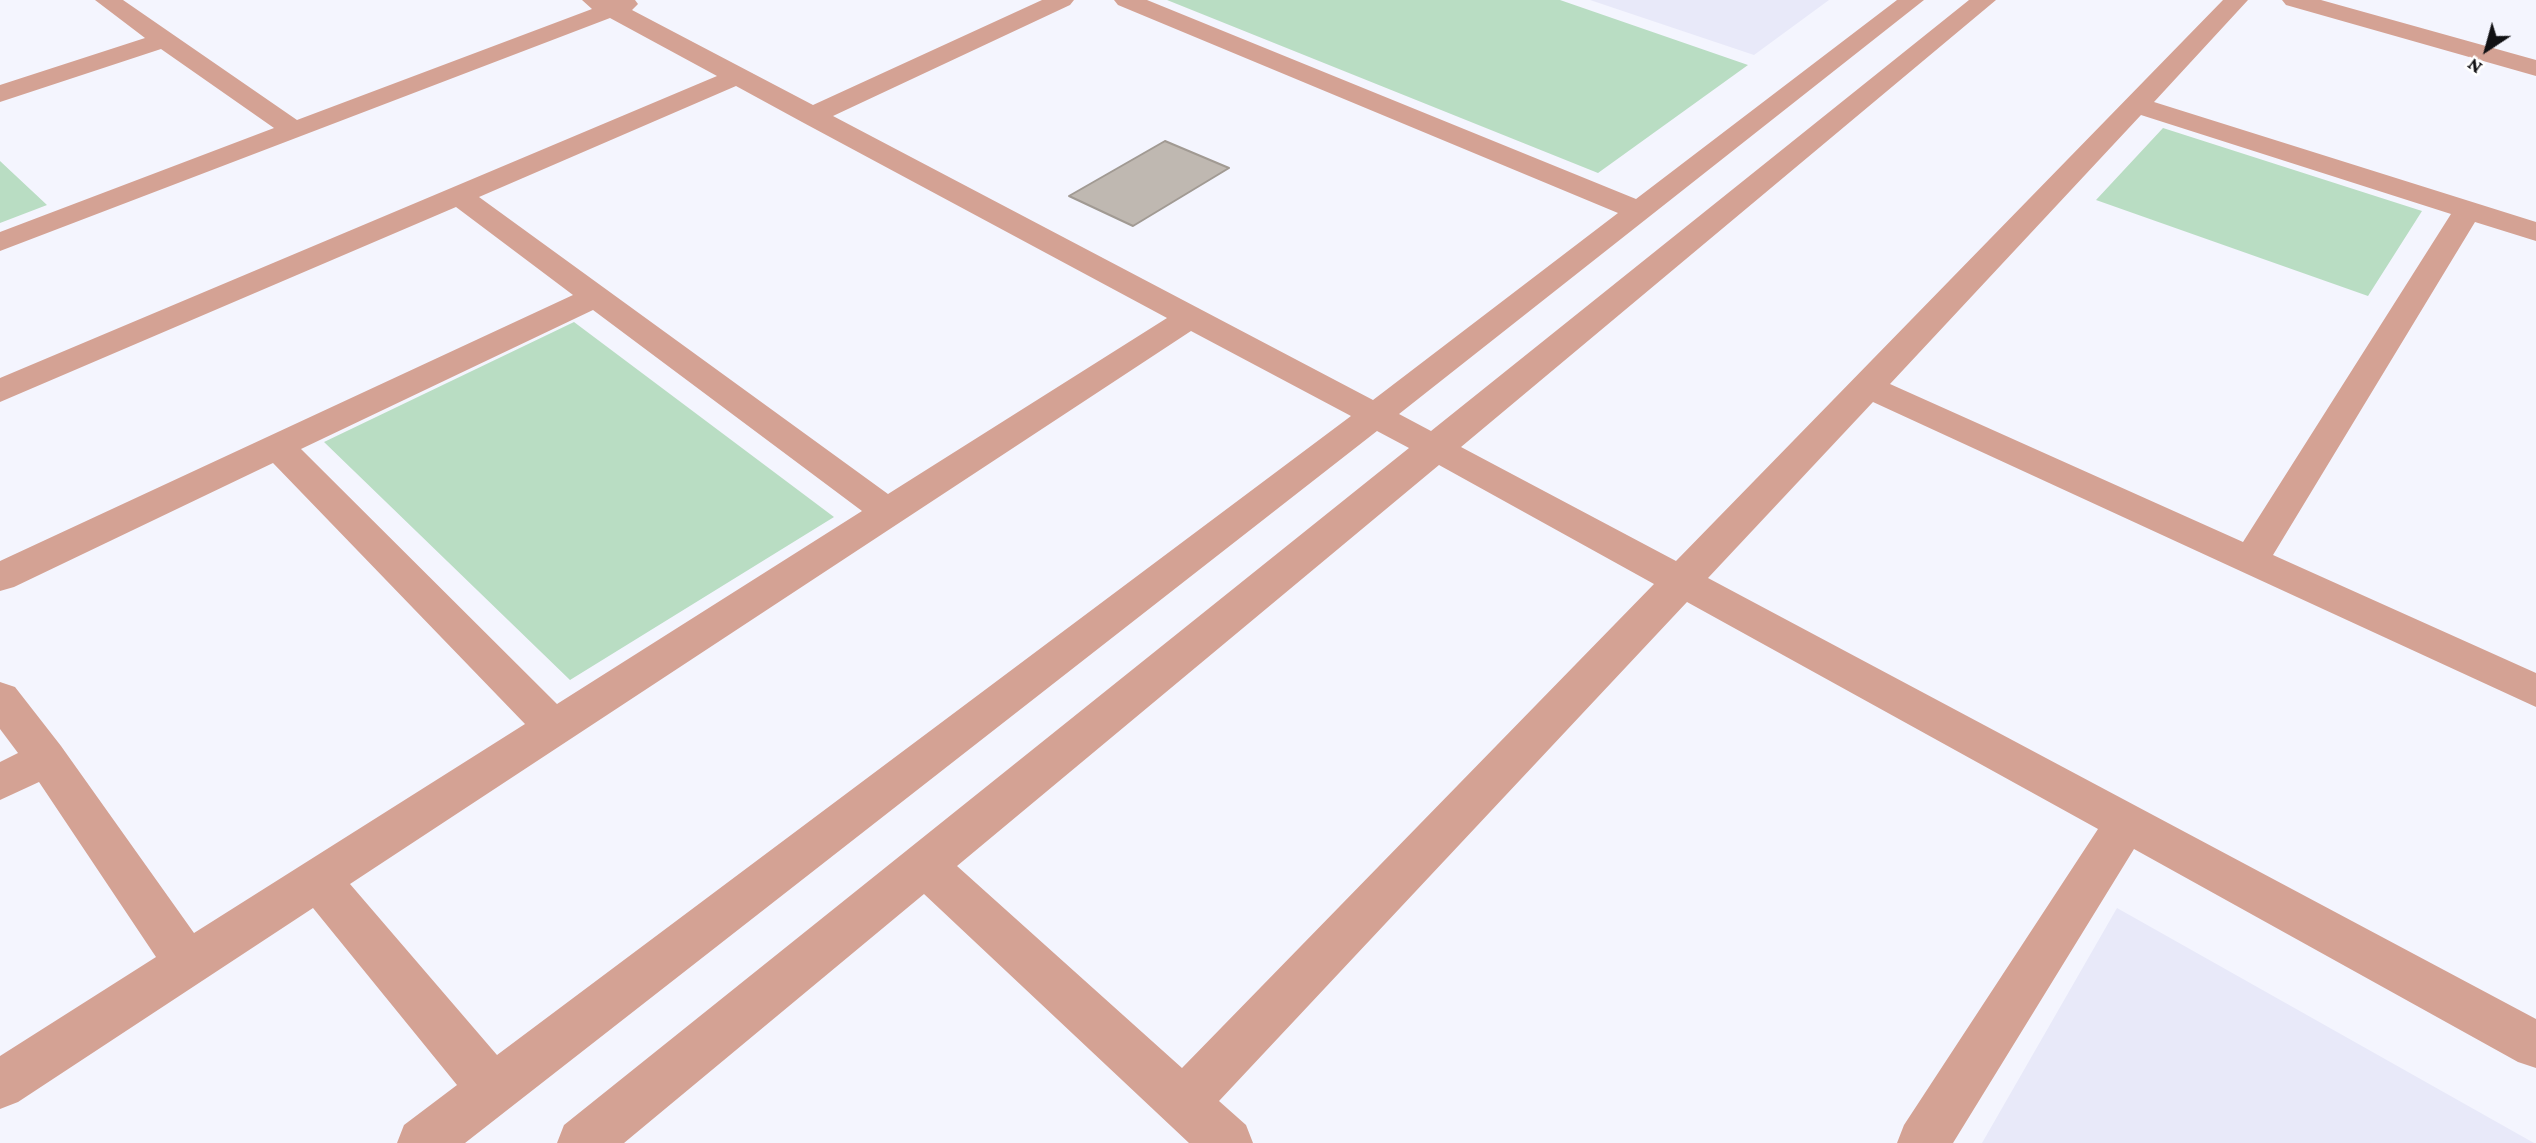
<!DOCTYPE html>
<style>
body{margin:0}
#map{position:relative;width:2536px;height:1143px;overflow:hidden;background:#f4f5fe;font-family:"Crimson Pro",serif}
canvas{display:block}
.north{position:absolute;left:2452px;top:14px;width:70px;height:70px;-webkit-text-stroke:5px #fff;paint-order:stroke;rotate:216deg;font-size:19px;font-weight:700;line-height:28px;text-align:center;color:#111114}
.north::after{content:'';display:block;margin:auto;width:24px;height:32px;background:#111114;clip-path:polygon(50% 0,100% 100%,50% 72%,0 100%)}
</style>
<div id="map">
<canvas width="2536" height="1143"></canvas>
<div class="north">N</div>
</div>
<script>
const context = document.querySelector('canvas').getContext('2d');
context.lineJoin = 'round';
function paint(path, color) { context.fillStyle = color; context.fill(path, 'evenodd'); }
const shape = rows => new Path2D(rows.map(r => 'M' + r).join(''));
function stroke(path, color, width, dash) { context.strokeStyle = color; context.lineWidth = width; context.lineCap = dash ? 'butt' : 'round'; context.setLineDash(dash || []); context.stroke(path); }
const built = shape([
 [1590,0,1829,0,1754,55],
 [2117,908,2534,1143,1982,1143]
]);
const green = shape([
 [1167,0,1560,0,1748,65,1598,173],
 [2163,128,2422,211,2368,296,2096,200],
 [0,161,47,205,0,223],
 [574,322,834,517,570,680,324,442]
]);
const building = shape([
 [1165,141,1229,168,1133,226,1069,196,1165,141]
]);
const minor = shape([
 [95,0,123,0,297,120,592,9,582,0,635,0,638,4,632,10,813,105,1042,0,1074,0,1070,5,833,116,1373,400,1618,213,1118,5,1114,0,1147,0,1636,199,1897,0,1924,0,1399,414,1431,431,1969,0,1996,0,1461,447,1676,561,2223,0,2248,0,2154,102,2536,222,2536,241,2475,222,2273,555,2536,673,2536,707,1873,402,1708,578,2536,1019,2536,1068,2518,1062,2134,849,1953,1143,1897,1143,1904,1125,2098,829,1687,602,1219,1101,1246,1125,1253,1143,1189,1143,924,894,624,1143,557,1143,564,1125,1409,448,1377,431,465,1143,397,1143,404,1125,457,1085,313,908,18,1102,0,1109,0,1056,156,957,39,782,0,800,0,762,18,753,0,729,0,682,15,687,61,746,194,933,525,724,273,463,14,587,0,591,0,561,573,295,456,207,0,402,0,378,717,76,610,18,0,251,0,232,274,128,161,49,0,102,0,85,145,38,95,0],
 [736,86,802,122,1167,318,888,494,479,197,736,86],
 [2141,115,2451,214,2243,542,1890,384,2141,115],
 [593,310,862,511,557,704,301,449,593,310],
 [1191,331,1351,416,497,1055,350,884,1191,331],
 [1439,465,1654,584,1182,1068,957,866,1439,465],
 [2282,0,2321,0,2536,60,2536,76,2286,5,2282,0]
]);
paint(built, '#e8e9f9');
paint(green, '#b9ddc3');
paint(building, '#bfb8b1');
stroke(building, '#a19a93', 2);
paint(minor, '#d4a294');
</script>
